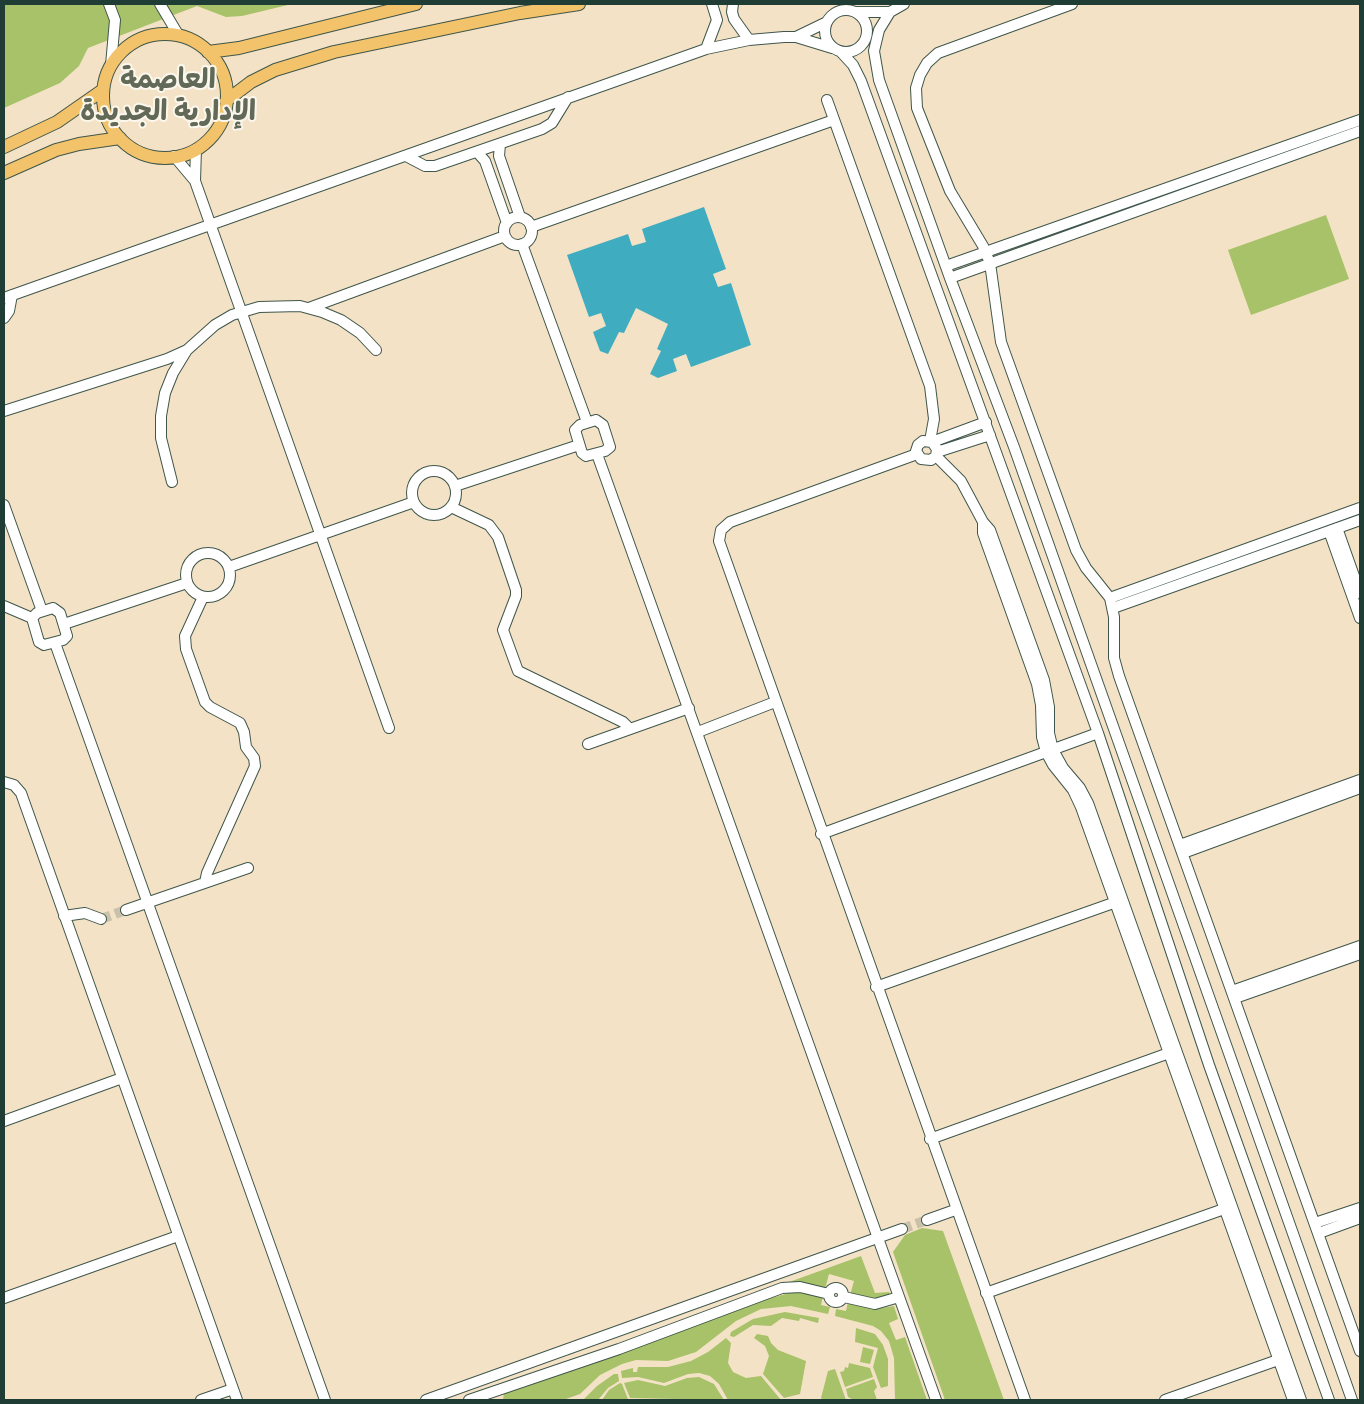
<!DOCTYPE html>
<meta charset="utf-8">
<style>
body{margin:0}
#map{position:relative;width:1364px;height:1404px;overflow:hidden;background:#f4e2c7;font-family:"Patrick Hand",sans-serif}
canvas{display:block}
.frame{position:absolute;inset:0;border:5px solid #1f3d34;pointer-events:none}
</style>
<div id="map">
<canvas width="1364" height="1404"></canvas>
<div class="frame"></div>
</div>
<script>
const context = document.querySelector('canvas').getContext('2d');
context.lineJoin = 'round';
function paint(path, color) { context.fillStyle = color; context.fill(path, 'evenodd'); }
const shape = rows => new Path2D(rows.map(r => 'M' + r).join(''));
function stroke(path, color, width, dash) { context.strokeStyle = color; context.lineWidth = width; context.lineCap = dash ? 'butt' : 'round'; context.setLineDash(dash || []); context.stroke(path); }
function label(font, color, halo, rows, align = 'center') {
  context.font = font + ' "Patrick Hand","Playpen Sans Arabic",sans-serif'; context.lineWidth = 4; context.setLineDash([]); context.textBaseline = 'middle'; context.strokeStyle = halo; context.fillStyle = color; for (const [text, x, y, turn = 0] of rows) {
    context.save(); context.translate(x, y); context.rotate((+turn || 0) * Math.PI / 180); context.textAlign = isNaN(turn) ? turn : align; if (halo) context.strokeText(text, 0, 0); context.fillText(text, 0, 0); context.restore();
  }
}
const green = shape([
 [4,4,292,4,242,16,226,17,197,6,88,48,79,66,60,83,4,108],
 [1326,215,1349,279,1251,315,1228,250],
 [922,1228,943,1231,1004,1400,945,1400,893,1252,905,1235],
 [861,1256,875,1293,889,1292,891,1297,883,1301,850,1295,854,1281,829,1274,825,1289,781,1285],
 [797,1291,823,1296,821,1305,830,1307,828,1314,791,1306,761,1309,736,1321,696,1352,668,1361,636,1360,622,1364,600,1375,580,1394,563,1400,503,1400,504,1393,771,1298],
 [848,1302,876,1309,894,1306,898,1319,889,1323,896,1340,905,1337,927,1400,895,1400,894,1358,889,1341,881,1331,873,1326,835,1316,836,1309,846,1311],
 [785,1312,819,1318,818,1323,800,1318,799,1321,782,1318,771,1326,753,1325,734,1337,730,1336,731,1332,753,1319],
 [856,1328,875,1334,883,1345,888,1359,888,1386,881,1388,873,1367,878,1348,855,1342],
 [757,1334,768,1336,771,1343,778,1350,806,1361,800,1394,784,1398,763,1374,769,1356,765,1346,754,1338],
 [726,1338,731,1343,728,1363,733,1372,746,1378,761,1376,781,1400,728,1400,719,1384,710,1376,699,1373,688,1374,664,1383,638,1377,622,1378,621,1371,633,1368,633,1372,637,1372,638,1367,668,1367,691,1361,708,1352],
 [863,1347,874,1350,870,1364,860,1362],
 [849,1363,870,1368,873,1377,845,1387,840,1372,844,1371,845,1367,848,1368],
 [835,1369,846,1400,823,1400,821,1398,828,1371],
 [614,1374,618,1374,619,1381,608,1388,598,1400,583,1400,597,1386],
 [699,1377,714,1384,724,1400,630,1398,624,1383,638,1380,665,1386,687,1378],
 [874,1379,877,1387,874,1391,877,1400,854,1400,848,1397,846,1389],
 [620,1383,622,1384,628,1399,602,1400,609,1390]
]);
const water = shape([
 [704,207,726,269,713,274,718,287,731,283,751,345,691,367,686,354,673,359,677,371,658,378,650,374,661,351,657,349,668,324,636,308,624,333,619,332,608,354,600,351,593,332,606,326,601,313,589,317,567,255,628,234,632,246,646,242,642,229]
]);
const minorTunnel = shape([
 [101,919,126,910],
 [902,1229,927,1220]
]);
const minor = shape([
 [109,4,115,20,111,65],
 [160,4,179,36],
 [733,4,732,12,734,19,749,40],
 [904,4,890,12,879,30,874,51,879,80,950,278,1014,447,1352,1400],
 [1072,4,938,53,927,63,920,75,916,88,917,108,950,191,983,246,990,263,1001,342,1076,550,1086,568,1110,598,1114,617,1114,658,1119,676,1360,1351],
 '825 31a21 21 0 1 1 42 0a21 21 0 1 1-42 0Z',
 [856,12,890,12],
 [796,37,827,22],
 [706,49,717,20,712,4],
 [841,52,853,65,861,81,1098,733,1209,1065,1329,1400],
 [827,100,930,386,934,419,930,441],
 [500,144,499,156,520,217],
 [196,149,195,181,389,728],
 [477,152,485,161,507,223],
 [174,156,195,181],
 [406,156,425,166,435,166,542,129,552,123,568,97],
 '504 231a14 14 0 1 1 28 0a14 14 0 1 1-28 0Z',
 [531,227,834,120],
 [522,244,587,422],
 [946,266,1360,120],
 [950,278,1360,131],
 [4,298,706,49,749,40,784,37,796,37,832,48],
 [309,308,505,236],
 [4,318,9,311,12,295],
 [4,411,167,359,187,350],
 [596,420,603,425,610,447,605,451,586,456,582,453,575,430,580,425,596,420],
 [932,442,937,449,936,456,931,460,921,459,916,451,918,445,923,441,932,442,986,422],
 [937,452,990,435],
 [597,454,936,1400],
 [917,454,730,522,721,530,719,541,1025,1400],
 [936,456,961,481,983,522,990,530,1044,680,1049,707,1049,733,1053,750,1063,768,1080,788,1088,803,1301,1400],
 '412 493a22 22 0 1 1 44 0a22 22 0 1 1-44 0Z',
 [172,482,161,438,161,416,165,393,173,373,187,350,215,325,232,315,259,307,300,306,322,312,341,320,360,333,376,350],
 [455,486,579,445],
 [4,505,42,611],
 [451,507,489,525,498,537,516,590,516,596,503,630,518,671,623,722,630,729],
 [983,522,983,533,1037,684,1041,705,1042,737,1046,752,1053,765,1073,790,1081,807,1293,1400],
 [1337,528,1360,593],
 [1329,531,1360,618],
 '186 575a22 22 0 1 1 44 0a22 22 0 1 1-44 0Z',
 [229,567,414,502],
 [203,597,185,636,186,649,205,702,210,707,240,723,244,732,246,747,254,758,255,766,207,873,205,882],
 [1110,598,1360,508],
 [4,606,32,618],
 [53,608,60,613,67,636,63,640,44,645,39,642,32,618,37,613,53,608],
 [1113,608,1360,520],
 [64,624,187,583],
 [55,643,325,1400],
 [698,732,775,702],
 [588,744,689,708],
 [4,782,14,785,21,793,237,1400],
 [821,834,1098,733],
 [1180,845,1360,780],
 [1183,853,1360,788],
 [126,910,248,868],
 [64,916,85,913,101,919],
 [876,987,1116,902],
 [1232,991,1360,946],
 [1235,998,1360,954],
 [4,1121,122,1078],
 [930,1139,1169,1053],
 [927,1220,955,1210],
 [1315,1223,1360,1208],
 [1319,1233,1360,1218],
 '829 1295a7 7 0 1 1 14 0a7 7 0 1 1-14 0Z',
 [986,1293,1224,1209],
 [844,1297,875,1304,899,1297],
 [4,1298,178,1236],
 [201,1400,233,1389],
 [426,1400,902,1229],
 [469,1400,619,1349,782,1288,800,1287,829,1294],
 [1165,1400,1278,1360]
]);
const major = shape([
 '103 96a62 62 0 1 1 124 0a62 62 0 1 1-124 0Z',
 [208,52,239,48,416,4],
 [226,101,251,82,275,70,334,52,520,13,579,4],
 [4,147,57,122,103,90],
 [4,173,56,150,79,144,120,138]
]);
const townNames = [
 ["العاصمة",168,81],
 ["الإدارية الجديدة",168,113]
];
paint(green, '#a7c268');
paint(water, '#40acbf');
stroke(minorTunnel, '#c9c1aa', 10, [10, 5]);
stroke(minor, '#3f564a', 12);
stroke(major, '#3f564a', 14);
stroke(minor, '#fff', 10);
stroke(major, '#f2c36a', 12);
label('bold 28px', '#626a57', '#fbf7ec', townNames);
</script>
